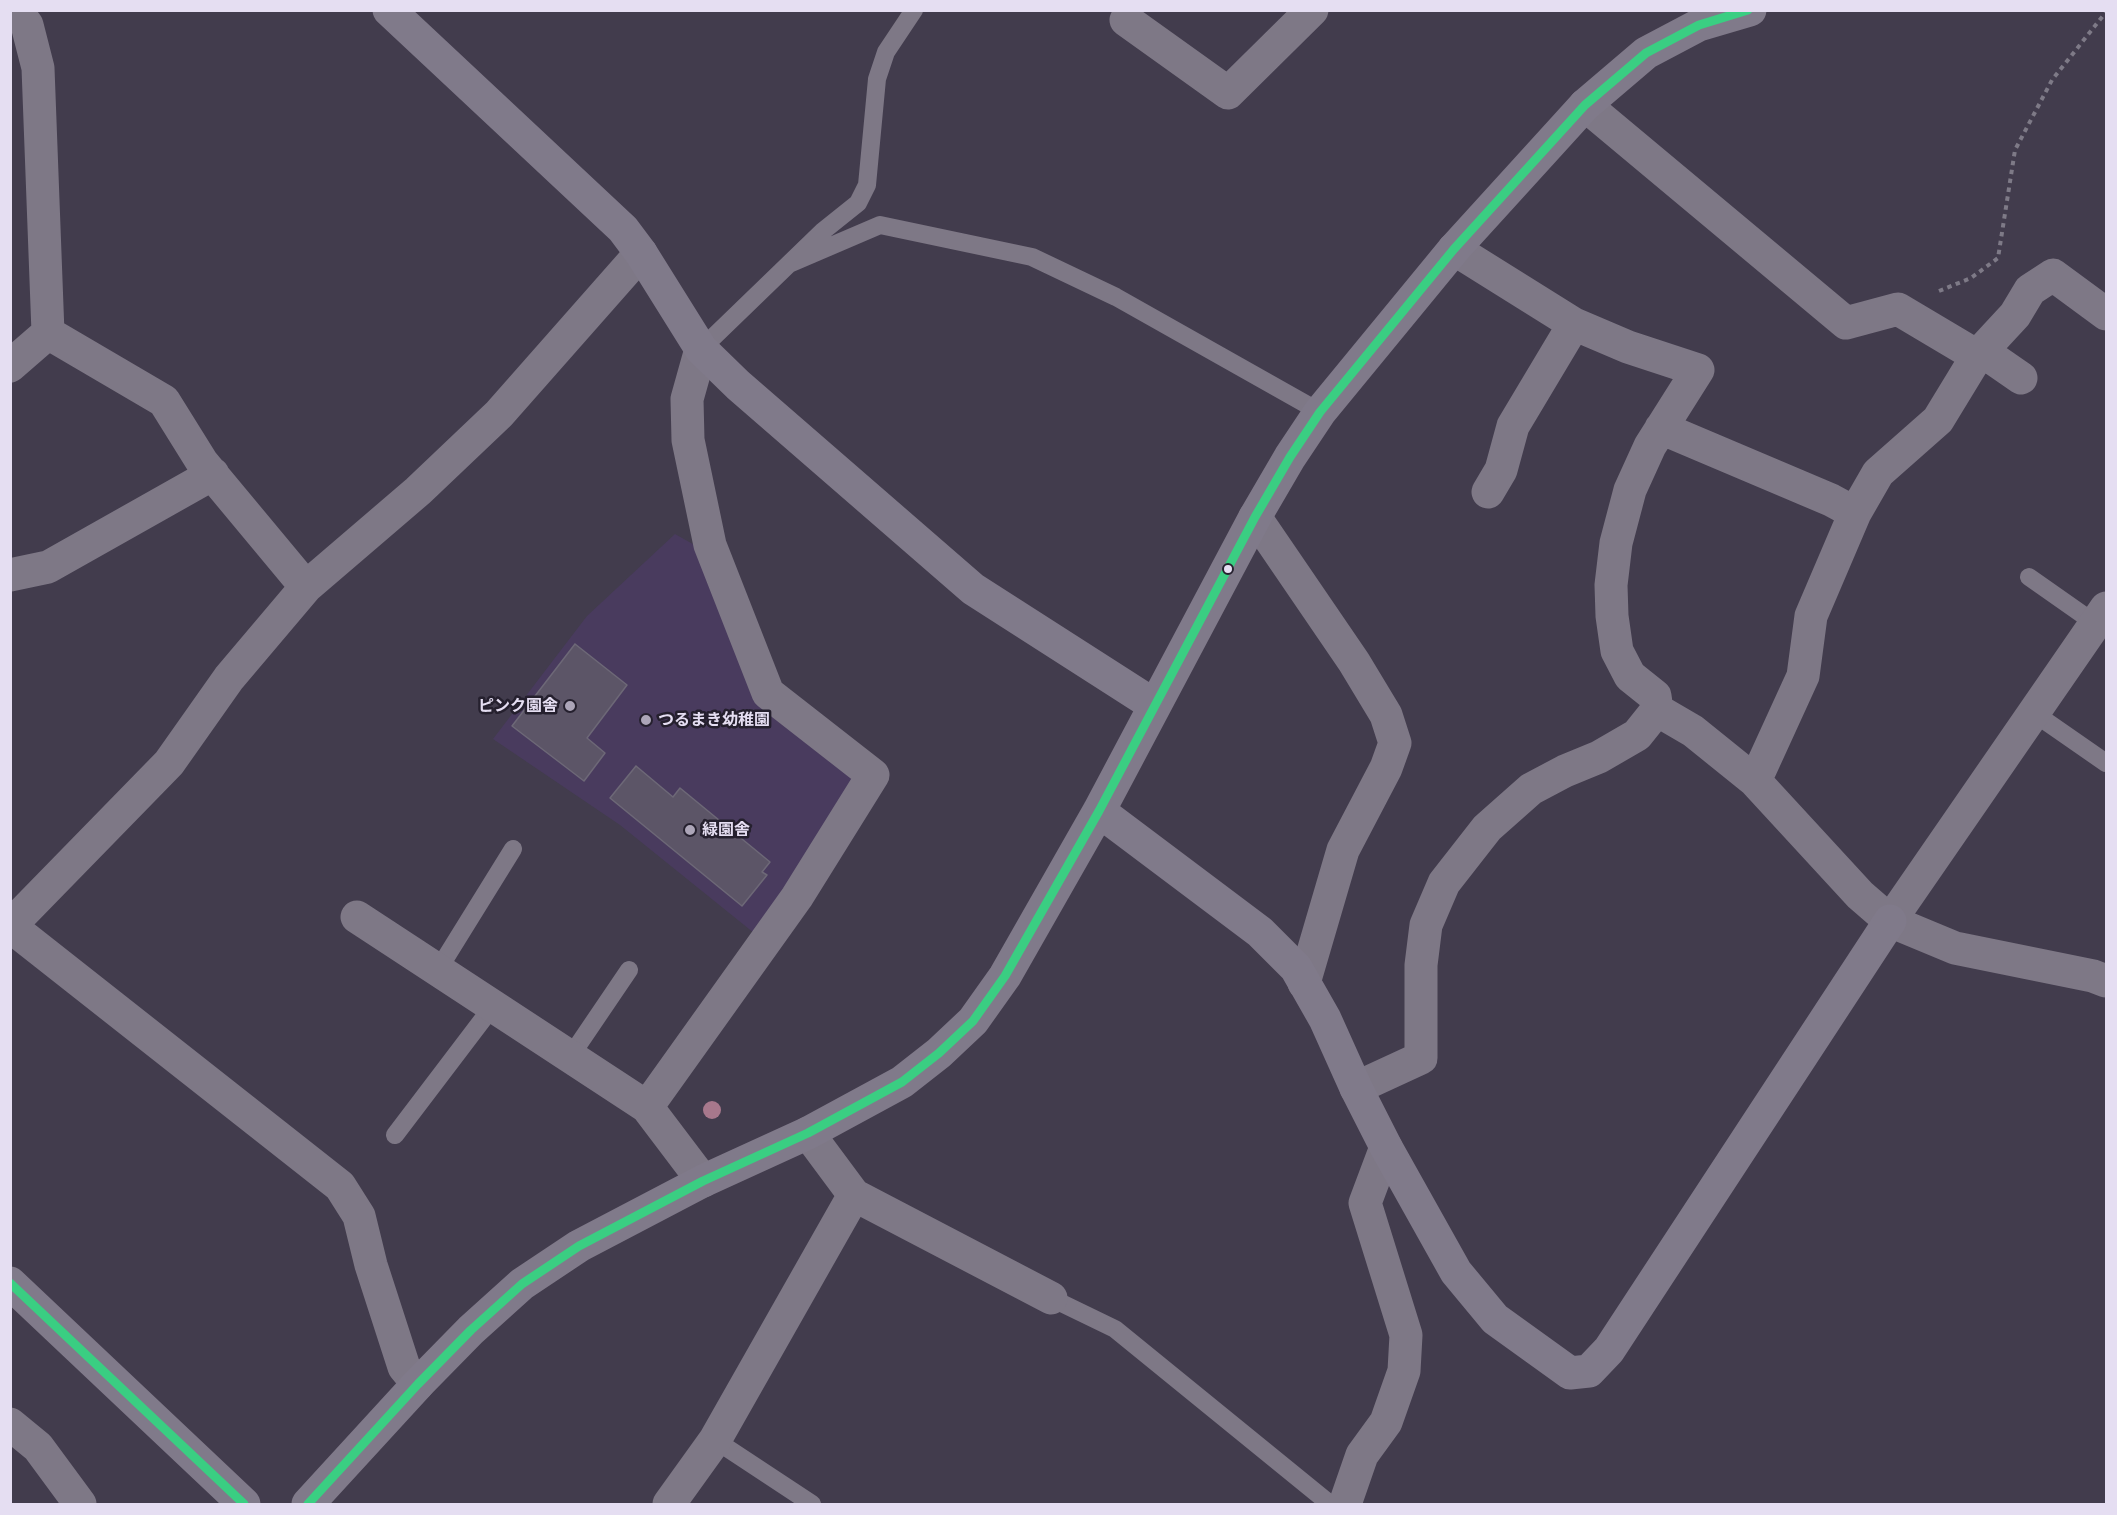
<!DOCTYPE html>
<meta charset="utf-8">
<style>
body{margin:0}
#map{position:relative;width:2117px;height:1515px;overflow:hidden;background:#423c4d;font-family:Rubik,sans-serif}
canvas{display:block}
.frame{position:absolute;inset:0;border:12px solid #e5def2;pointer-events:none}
</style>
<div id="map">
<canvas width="2117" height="1515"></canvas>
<div class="frame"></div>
</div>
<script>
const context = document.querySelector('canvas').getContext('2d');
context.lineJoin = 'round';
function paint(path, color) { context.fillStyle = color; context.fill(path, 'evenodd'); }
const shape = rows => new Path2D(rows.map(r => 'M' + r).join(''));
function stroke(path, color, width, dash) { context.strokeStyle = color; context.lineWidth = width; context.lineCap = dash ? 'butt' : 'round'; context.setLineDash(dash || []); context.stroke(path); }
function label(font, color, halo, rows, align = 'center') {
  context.font = font + ' Rubik,"Noto Sans JP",sans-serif'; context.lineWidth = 5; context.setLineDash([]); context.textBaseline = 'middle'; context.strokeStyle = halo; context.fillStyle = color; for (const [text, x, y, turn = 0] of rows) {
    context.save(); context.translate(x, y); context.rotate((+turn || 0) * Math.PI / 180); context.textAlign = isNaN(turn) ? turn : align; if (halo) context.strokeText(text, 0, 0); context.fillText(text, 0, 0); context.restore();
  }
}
const built = shape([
 [675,534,698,547,759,700,852,770,854,789,759,937,620,825,493,739,587,616]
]);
const building = shape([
 [575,644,627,685,587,738,605,753,584,781,512,726,575,644],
 [636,766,673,797,680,788,770,862,762,872,767,875,742,906,610,798,636,766]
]);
const path = shape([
 [1939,291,1971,278,1998,258,2015,150,2052,80,2106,12]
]);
const lane = shape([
 [789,264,880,225,1032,257,1116,297,1320,412],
 [701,349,823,231,858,203,867,185,877,79,886,52,914,10],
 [2029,577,2096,624],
 [2034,713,2106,763],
 [438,970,513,849],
 [570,1057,629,970],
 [395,1135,493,1006],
 [1051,1298,1115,1329,1330,1504],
 [715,1440,812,1504]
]);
const street = shape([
 [16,10,27,25,38,68,48,333],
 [1126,20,1228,93,1312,10],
 [1585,105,1846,323,1898,309,1977,356],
 [48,333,164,401,202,462,306,587],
 [1982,351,2021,378],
 [10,366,48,333],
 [1661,428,1831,500,1855,513],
 [1488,492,1501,470,1513,426,1574,324],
 [1255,517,1354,662,1386,715,1395,743,1386,768,1343,850,1304,983],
 [10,575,48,567,213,474],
 [1657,710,1693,731,1755,781,1860,895,1890,921,1955,948,2093,976,2106,981],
 [1755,781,1803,676,1811,616,1855,513,1878,473,1938,420,1977,356,2015,315,2030,290,2053,275,2106,314],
 [357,917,647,1107,703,1181],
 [1890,921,2106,608],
 [10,926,169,763,229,678,306,587,418,491,499,414,641,253],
 [10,926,340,1186,359,1216,371,1265,404,1367,418,1384],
 [1356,1088,1421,1058,1421,965,1426,925,1444,883,1487,828,1531,789,1565,771,1599,757,1637,735,1657,710,1655,696,1630,676,1617,651,1612,616,1611,585,1616,543,1630,490,1650,446,1698,370,1628,347,1574,324,1454,249],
 [647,1107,797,897,873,775,768,693,710,545,688,440,687,399,701,349],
 [808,1133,854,1195,1051,1298],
 [10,1424,38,1447,80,1504],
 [669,1504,715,1440,854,1195],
 [1345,1504,1362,1455,1386,1422,1404,1371,1406,1335,1365,1203,1386,1147]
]);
const secondary = shape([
 [389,10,623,229,641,253,701,349,738,385,973,589,1154,705],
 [1099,811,1260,932,1296,968,1325,1019,1356,1088,1386,1147,1456,1272,1495,1319,1570,1373,1589,1371,1609,1350,1890,921],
 [10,1283,244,1504],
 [308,1504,418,1384,471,1330,522,1284,579,1246,703,1181,808,1133,902,1082,939,1053,973,1021,1005,976,1099,811,1255,517,1290,457,1320,412,1454,249,1585,105,1646,53,1699,25,1750,10]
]);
const bus1 = shape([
 [10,1283,244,1504],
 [308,1504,418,1384,471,1330,522,1284,579,1246,703,1181,808,1133,902,1082,939,1053,973,1021,1005,976,1099,811,1255,517,1290,457,1320,412,1454,249,1585,105,1646,53,1699,25,1748,10]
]);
const trees = [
 [712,1110]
];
const markers = [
 [1228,569,5,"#e5def2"],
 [570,706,6,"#aca5b8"],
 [646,720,6,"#aca5b8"],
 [690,830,6,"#aca5b8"]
];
const poiNames = [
 ["ピンク園舎",558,706,"right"],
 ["つるまき幼稚園",658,720],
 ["緑園舎",702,830]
];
paint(built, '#493b5e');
paint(building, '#5c5567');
stroke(building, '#6d6877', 1.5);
stroke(path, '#7e7a87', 4, [4.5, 4.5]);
stroke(lane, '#7e7886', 18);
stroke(street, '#7e7886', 33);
stroke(secondary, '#807a8a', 33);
stroke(bus1, '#3ace82', 9);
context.fillStyle = '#a7788c';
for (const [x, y] of trees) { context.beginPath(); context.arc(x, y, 9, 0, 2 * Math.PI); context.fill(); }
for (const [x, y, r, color] of markers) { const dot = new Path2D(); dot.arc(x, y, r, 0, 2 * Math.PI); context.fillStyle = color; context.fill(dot); stroke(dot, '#25202e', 2); }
label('bold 16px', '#e5def2', '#25202e', poiNames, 'left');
</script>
